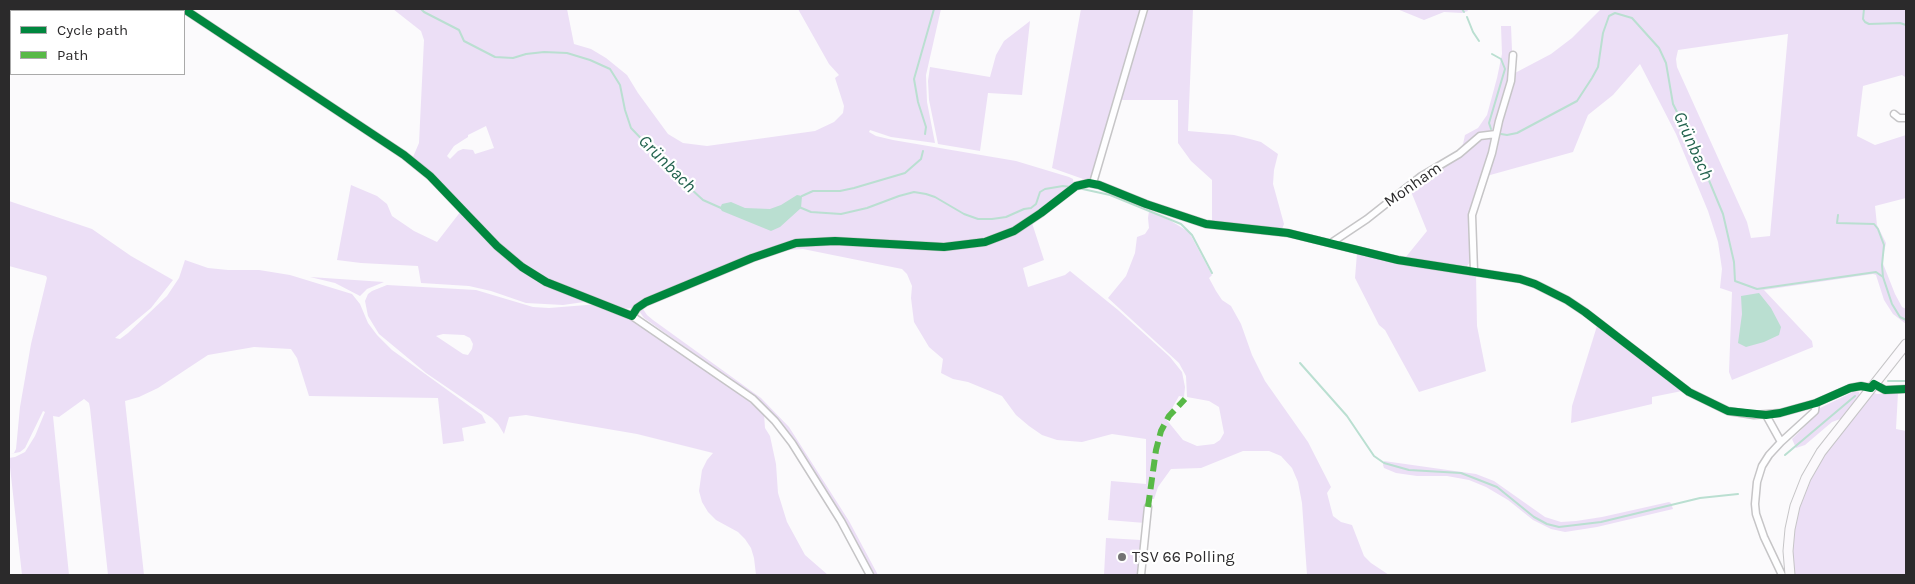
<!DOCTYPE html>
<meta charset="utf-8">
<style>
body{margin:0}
#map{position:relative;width:1915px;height:584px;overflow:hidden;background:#fbfafc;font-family:Karla,sans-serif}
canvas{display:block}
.frame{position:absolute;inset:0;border:10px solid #2b2a2b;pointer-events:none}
.legend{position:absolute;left:10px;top:10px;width:175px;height:65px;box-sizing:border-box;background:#fff;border:1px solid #aaa;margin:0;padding:6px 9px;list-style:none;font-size:15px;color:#2b2a2b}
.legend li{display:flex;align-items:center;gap:10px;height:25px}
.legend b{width:25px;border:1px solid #aaa}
</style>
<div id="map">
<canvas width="1915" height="584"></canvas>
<div class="frame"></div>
<ul class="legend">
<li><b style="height:6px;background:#00873e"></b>Cycle path</li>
<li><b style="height:6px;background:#58b947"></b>Path</li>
</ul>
</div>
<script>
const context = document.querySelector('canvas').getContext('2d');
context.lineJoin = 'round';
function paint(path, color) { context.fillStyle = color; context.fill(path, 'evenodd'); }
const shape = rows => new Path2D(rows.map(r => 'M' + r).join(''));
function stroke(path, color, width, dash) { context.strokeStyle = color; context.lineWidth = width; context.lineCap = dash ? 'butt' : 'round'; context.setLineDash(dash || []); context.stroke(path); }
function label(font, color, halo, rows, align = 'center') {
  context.font = font + ' Karla,sans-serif'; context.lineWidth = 4.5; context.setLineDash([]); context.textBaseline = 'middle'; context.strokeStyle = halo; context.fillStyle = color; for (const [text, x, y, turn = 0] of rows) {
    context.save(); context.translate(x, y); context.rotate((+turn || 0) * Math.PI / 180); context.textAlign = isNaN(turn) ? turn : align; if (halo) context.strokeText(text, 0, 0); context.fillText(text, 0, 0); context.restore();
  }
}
const green = shape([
 [393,9,567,9,574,44,591,49,606,58,627,75,638,93,668,134,683,143,707,146,815,131,834,122,843,113,844,106,835,78,839,75,829,64,798,9,941,9,926,75,927,102,935,143,891,137,870,130,869,132,876,136,893,140,1016,161,1069,177,1073,179,1074,185,1042,210,1015,227,974,241,939,244,828,238,792,242,730,264,632,308,623,309,557,283,535,273,519,262,498,243,458,199,413,157,419,143,424,40,421,31],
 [486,126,494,148,475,154,473,150,463,149,458,151,450,159,447,156,454,146,468,137,468,135],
 [1081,9,1142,9,1093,177,1086,180,1052,168],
 [1147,9,1193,9,1188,131,1234,135,1250,139,1261,142,1278,154,1274,170,1273,184,1284,224,1282,229,1212,222,1212,180,1191,161,1178,143,1178,100,1121,100],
 [1397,9,1467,9,1468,11,1462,13,1444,12,1424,20],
 [1601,9,1906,9,1906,81,1905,77,1902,75,1863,86,1857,136,1875,145,1906,135,1906,198,1875,206,1877,225,1886,243,1882,261,1895,294,1902,307,1906,309,1906,324,1893,314,1884,300,1876,275,1873,274,1764,290,1812,341,1813,347,1732,380,1729,372,1732,292,1720,288,1722,269,1718,242,1708,211,1676,134,1640,64,1613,95,1588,115,1573,152,1483,177,1474,202,1472,260,1467,266,1405,258,1427,231,1410,189,1418,181,1457,151,1463,144,1465,135,1478,128,1487,115,1497,78,1502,54,1501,26,1511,26,1513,74,1551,54,1572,38],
 [1788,34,1770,236,1751,238,1747,222,1677,67,1676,59,1678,50],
 [1030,21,1022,95,988,93,980,151,938,144,929,100,928,81,930,67,990,77,996,55,1004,41],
 [351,185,377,196,387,204,392,216,414,231,437,242,461,211,499,253,518,268,535,280,551,287,591,301,563,305,526,303,491,291,469,286,421,283,418,266,361,263,337,260],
 [9,201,92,229,131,256,173,280,151,308,115,338,120,339,128,333,167,296,179,278,185,260,208,268,228,270,259,270,290,275,352,294,360,304,368,323,377,335,392,350,482,415,486,423,462,428,464,441,443,444,438,398,309,396,297,358,291,349,254,347,208,355,158,388,139,397,125,401,144,575,108,575,90,408,89,403,84,399,59,417,53,416,69,575,22,575,9,458,15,457,25,452,35,436,45,412,43,411,25,448,20,452,10,454,14,453,16,449,20,407,31,344,47,278,46,276,9,266],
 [1149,211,1171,221,1189,232,1212,275,1209,278,1216,291,1222,300,1231,306,1241,324,1252,355,1265,381,1308,442,1331,487,1327,493,1333,516,1341,522,1352,525,1364,556,1371,563,1389,575,1307,575,1302,503,1298,482,1292,468,1281,456,1269,451,1243,451,1201,468,1171,469,1158,487,1154,499,1147,499,1145,523,1108,520,1111,481,1146,484,1146,439,1112,434,1082,442,1057,440,1042,435,1029,426,1016,415,1002,396,968,382,953,379,941,373,943,359,929,347,914,322,911,298,912,286,907,274,902,269,803,249,787,250,766,255,798,245,810,244,944,250,966,248,981,245,1017,232,1032,223,1044,260,1023,268,1028,287,1065,275,1070,271,1118,310,1170,357,1182,372,1185,387,1184,397,1179,396,1166,419,1183,440,1197,446,1214,444,1220,440,1224,433,1219,407,1209,401,1187,397,1186,376,1179,363,1108,298,1126,276,1135,253,1137,237,1145,234,1149,228,1148,218],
 [1357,253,1404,264,1476,274,1477,326,1486,371,1419,392,1385,330,1379,325,1355,278],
 [310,277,384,282,367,289,360,296,335,283],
 [387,285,476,290,533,307,549,308,599,304,635,320,728,384,764,414,765,428,770,436,776,464,778,493,787,522,805,555,828,575,756,575,754,558,751,548,745,539,738,532,716,520,708,512,702,502,699,491,702,470,707,460,713,453,637,434,526,415,509,417,504,434,498,424,492,418,426,373,379,334,368,316,365,301,368,294,372,291],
 [443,334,464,335,470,338,473,344,472,349,468,355,463,354,436,336],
 [644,306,643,309,647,315,653,320,761,398,789,427,849,521,878,575,873,575,852,535,815,474,786,430,773,415,731,380,644,318,639,311],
 [1597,326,1627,347,1682,391,1652,397,1652,404,1571,423,1572,406],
 [1853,392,1859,392,1860,397,1843,418,1832,422,1805,445,1796,448,1792,439,1815,416,1820,408],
 [1872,392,1877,394,1898,393,1896,429,1906,431,1906,575,1793,575,1791,548,1793,530,1802,494,1818,462],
 [1384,461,1476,474,1494,481,1545,517,1561,522,1576,521,1602,517,1669,502,1671,503,1673,509,1597,527,1565,532,1551,529,1533,520,1508,500,1486,487,1469,480,1447,476,1417,476,1396,473,1384,468,1383,465],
 [1106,538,1141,540,1138,575,1104,575]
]);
const water = shape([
 [797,195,802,196,801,208,780,227,771,231,722,211,720,208,722,204,731,202,745,208,770,209,781,205],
 [1759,293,1771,308,1781,327,1779,335,1764,342,1746,347,1738,343,1742,314,1741,296]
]);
const stream = shape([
 [421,9,424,12,459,30,464,41,495,57,513,58,526,54,544,52,567,53,590,60,610,69,620,85,625,110,631,128,678,177,703,200,721,208],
 [1462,9,1464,12],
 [1864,9,1863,19,1865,22,1869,24,1900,23,1906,25],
 [1467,17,1473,32,1479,41],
 [1491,129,1489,123,1505,69,1501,59,1492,54],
 [925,134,926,127,918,102,914,79,934,9],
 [1501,134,1507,135,1517,133,1577,101,1592,78,1598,67,1603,33,1609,16,1615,13,1632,18,1659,48,1666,63,1673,104,1698,154,1723,214,1734,262,1735,281,1757,289,1876,272,1883,277,1892,304,1900,317,1906,320],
 [1078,188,1110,195,1181,224,1192,235,1212,273],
 [802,196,813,191,840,191,854,188,905,173,921,159,923,151],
 [799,207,811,212,841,214,867,208,899,196,914,192,926,194,935,197,964,214,978,219,992,219,1006,217,1024,209,1031,208,1036,204,1040,192,1045,189,1063,186,1071,187],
 [1838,215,1837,223,1874,224,1878,229,1884,245,1882,265,1883,277],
 [1300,363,1347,416,1374,456,1384,463,1409,470,1461,473,1497,487,1534,517,1547,524,1559,527,1601,522,1700,498,1738,494],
 [1888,381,1906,381],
 [1785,455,1855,396]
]);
const street = shape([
 [184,9,404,155,430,176,497,246,522,267,546,282,632,316,753,399,775,421,792,443,841,521,870,575],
 [1894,114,1899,118,1906,118],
 [1093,183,1144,9],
 [1331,243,1367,219,1420,177,1459,154,1480,136,1496,134],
 [1474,271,1472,215,1492,153,1499,121,1511,81,1513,55],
 [632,316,637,308,646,302,752,258,796,243,835,241,944,247,985,242,1014,231,1041,213,1076,186,1089,183,1099,185,1146,204,1206,224,1288,233,1398,260,1520,279,1535,284,1567,300,1585,312,1689,392,1728,411,1754,415,1780,413,1816,403,1850,388,1861,386,1871,388],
 [1874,384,1885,390,1906,389],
 [1766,415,1781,442],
 [1141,575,1148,507],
 [1782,575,1764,537,1756,514,1755,504,1757,482,1762,466,1769,455,1781,442,1815,411,1816,403]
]);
const secondary = shape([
 [1790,575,1788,551,1790,529,1795,506,1806,478,1821,452,1906,344]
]);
const quiet = shape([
 [1148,507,1156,450,1161,431,1169,416,1185,399]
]);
const cycleway = shape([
 [184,9,404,155,430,176,497,246,522,267,546,282,632,316,637,308,646,302,752,258,796,243,835,241,944,247,985,242,1014,231,1041,213,1076,186,1089,183,1099,185,1146,204,1206,224,1288,233,1398,260,1520,279,1535,284,1567,300,1585,312,1689,392,1728,411,1766,415,1780,413,1816,403,1850,388,1861,386,1871,388,1874,384,1885,390,1906,389]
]);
const markers = [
 [1122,557,5,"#747374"]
];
const streetNames = [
 ["Monham",1413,185,-35]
];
const poiNames = [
 ["TSV 66 Polling",1132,557]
];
const waterNames = [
 ["Grünbach",1693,146,66],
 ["Grünbach",667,164,45]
];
paint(green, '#ecdff6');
paint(water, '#badfd1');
stroke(stream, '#badfd1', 2);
stroke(street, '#c6c5c7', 9);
stroke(secondary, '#c6c5c7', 11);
stroke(street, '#fefeff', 6);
stroke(secondary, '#fbf9fc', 9);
stroke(quiet, '#58b947', 6, [12, 6]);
stroke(cycleway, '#00873e', 8);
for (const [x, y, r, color] of markers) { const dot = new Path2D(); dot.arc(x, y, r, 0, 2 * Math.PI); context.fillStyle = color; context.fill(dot); stroke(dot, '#fff', 2); }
label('16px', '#2b2a2b', '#fff', streetNames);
label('16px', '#2b2a2b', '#fff', poiNames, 'left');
label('italic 18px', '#23634f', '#fff', waterNames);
</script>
